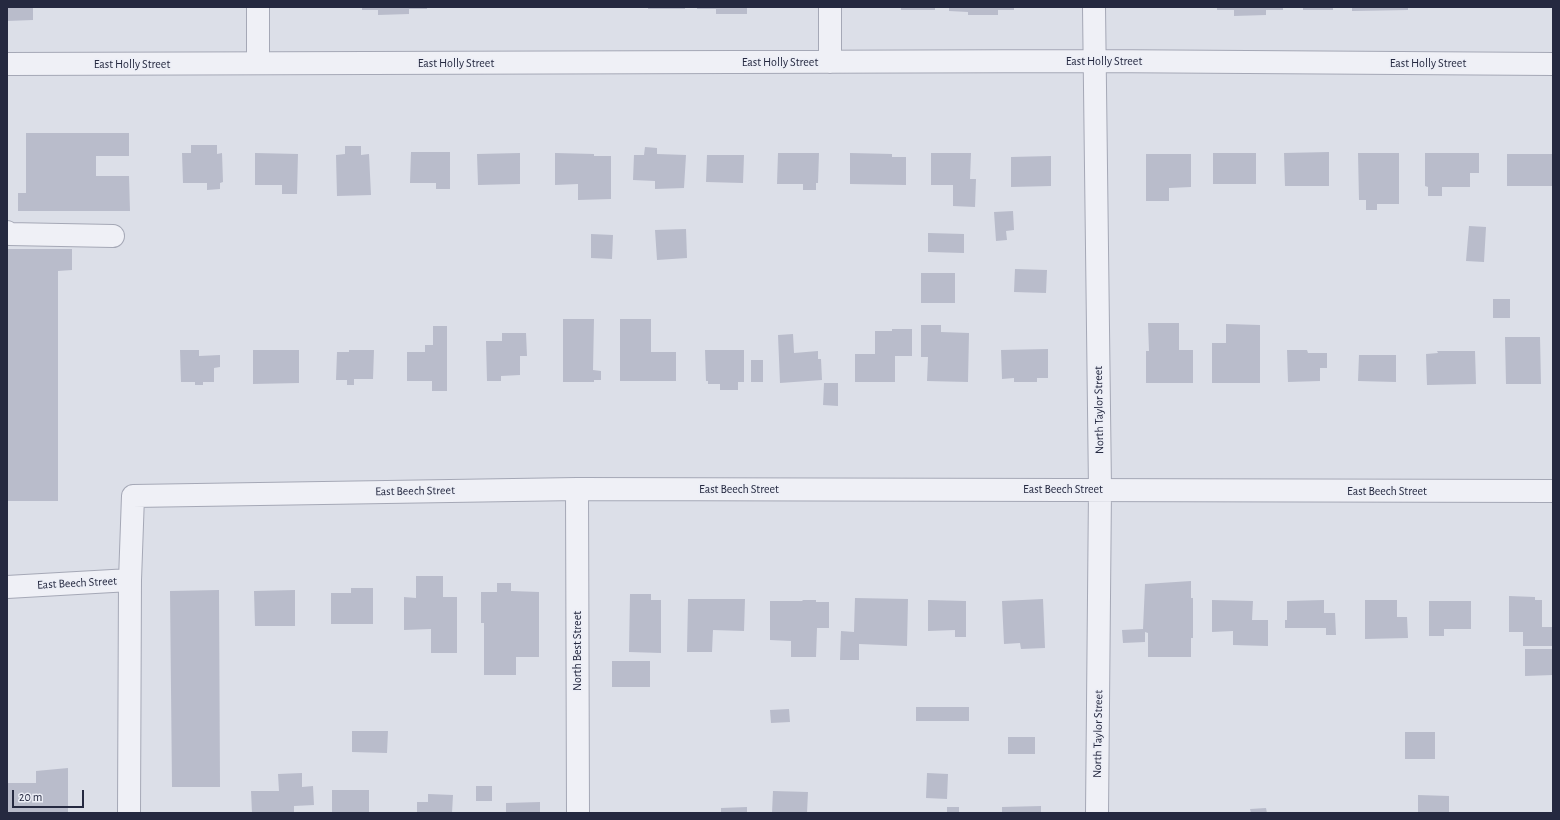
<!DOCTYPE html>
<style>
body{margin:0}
#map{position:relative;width:1560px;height:820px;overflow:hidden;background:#dcdfe8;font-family:"Alegreya Sans",sans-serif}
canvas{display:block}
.frame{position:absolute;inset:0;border:8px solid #252940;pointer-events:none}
.scale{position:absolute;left:12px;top:790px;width:72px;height:18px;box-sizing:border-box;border:2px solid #252940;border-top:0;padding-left:5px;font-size:12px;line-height:14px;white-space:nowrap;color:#252940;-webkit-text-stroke:3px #eceef6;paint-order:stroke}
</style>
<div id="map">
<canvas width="1560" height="820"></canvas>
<div class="frame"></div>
<div class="scale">20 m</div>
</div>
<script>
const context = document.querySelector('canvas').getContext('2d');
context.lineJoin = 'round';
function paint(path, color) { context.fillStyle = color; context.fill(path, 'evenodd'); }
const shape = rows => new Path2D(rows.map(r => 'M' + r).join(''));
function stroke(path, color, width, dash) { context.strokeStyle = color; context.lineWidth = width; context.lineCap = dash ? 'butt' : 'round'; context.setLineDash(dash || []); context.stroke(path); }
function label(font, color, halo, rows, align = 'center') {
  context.font = font + ' "Alegreya Sans",sans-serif'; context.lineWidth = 3; context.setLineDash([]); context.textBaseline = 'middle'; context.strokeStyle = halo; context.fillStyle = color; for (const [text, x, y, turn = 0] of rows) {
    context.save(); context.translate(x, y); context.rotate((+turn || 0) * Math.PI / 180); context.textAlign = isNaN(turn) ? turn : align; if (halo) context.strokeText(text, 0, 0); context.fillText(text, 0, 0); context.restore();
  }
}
const building = shape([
 [7,7,33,7,33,20,7,21],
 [362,7,427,7,427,9,409,9,409,14,378,15,378,10,362,10],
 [648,7,685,7,685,9,648,9],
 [697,7,747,7,747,14,716,14,716,9,697,9],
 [753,7,764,7,764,8,753,8],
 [901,7,935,7,935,10,901,10],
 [949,7,1014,7,1014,10,998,10,998,15,968,15,968,12,949,11],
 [1217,7,1283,7,1283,10,1266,10,1266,15,1234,16,1234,10,1217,10],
 [1303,7,1333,7,1333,10,1303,10],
 [1352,7,1408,7,1408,10,1352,11],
 [26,133,129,133,129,156,96,156,96,176,129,176,130,211,18,211,18,193,26,193],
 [191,145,217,145,217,154,222,153,223,182,220,183,220,189,207,190,207,183,183,183,182,153,191,153],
 [345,146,361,146,361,155,369,154,371,195,337,196,336,155,345,154],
 [645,147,657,148,657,154,686,155,684,188,655,189,655,181,633,180,634,155,644,155],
 [411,152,450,152,450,189,436,189,436,183,410,183],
 [1329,152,1329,186,1285,186,1284,153],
 [255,153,298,154,297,194,282,194,282,185,255,185],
 [520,153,520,184,478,185,477,154],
 [555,153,594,154,594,156,611,156,611,199,578,200,578,184,555,185],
 [778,153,819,153,818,183,816,183,816,190,803,190,803,184,777,184],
 [850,153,892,154,892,157,906,157,906,185,850,184],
 [931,153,971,153,970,179,976,179,975,207,953,206,953,185,931,185],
 [1213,153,1256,153,1256,184,1213,184],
 [1358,153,1399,153,1399,204,1377,204,1377,210,1366,210,1366,200,1359,200],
 [1425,153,1479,153,1479,173,1470,173,1470,187,1442,187,1442,196,1428,196,1428,187,1425,186],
 [1146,154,1191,154,1191,187,1169,188,1169,201,1146,201],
 [1507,154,1552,154,1552,186,1507,186],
 [707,155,744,155,743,183,706,182],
 [1051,156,1051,186,1011,187,1011,157],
 [1013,211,1014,230,1006,231,1007,240,996,241,994,212],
 [1469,226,1486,227,1484,262,1466,261],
 [686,229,687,258,657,260,655,230],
 [928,233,964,234,964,253,928,252],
 [591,234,613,235,612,259,591,258],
 [7,249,72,249,72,270,58,271,58,501,7,501],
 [1015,269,1047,270,1046,293,1014,292],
 [921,273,955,273,955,303,921,303],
 [1493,299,1510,299,1510,318,1493,318],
 [563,319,594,319,593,370,601,371,601,380,594,380,594,382,563,382],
 [620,319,651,319,651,352,676,352,676,381,620,381],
 [1148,323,1179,323,1179,350,1193,350,1193,383,1146,383,1146,351,1149,351],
 [1226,324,1260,325,1260,383,1212,383,1212,343,1226,343],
 [921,325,941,325,941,332,969,333,968,382,927,381,928,357,921,357],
 [433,326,447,326,447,391,432,391,432,381,407,381,407,352,425,352,425,345,433,345],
 [892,329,912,329,912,356,895,356,895,382,855,382,855,354,875,354,875,331,892,331],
 [502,333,526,333,527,356,520,356,520,375,501,376,501,381,487,381,486,341,502,341],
 [793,334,794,353,818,351,818,359,821,359,822,380,780,383,778,335],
 [1505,337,1540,337,1541,384,1506,384],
 [1048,349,1048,378,1037,378,1037,382,1014,382,1014,378,1002,379,1001,350],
 [180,350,199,350,199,356,220,355,220,367,214,368,214,382,203,382,203,385,195,385,195,382,181,382],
 [253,350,299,350,299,383,253,384],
 [349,350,374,350,373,379,354,379,354,385,347,385,347,380,336,380,337,352,349,352],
 [705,350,744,350,744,382,738,382,738,390,720,390,720,384,708,384,708,381,706,381],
 [1287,350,1307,350,1308,353,1327,353,1327,368,1320,368,1320,381,1288,382],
 [1437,351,1475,351,1476,384,1427,385,1426,354,1438,353],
 [1359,355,1396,355,1396,382,1358,381],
 [751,360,763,360,763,382,751,382],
 [824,383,838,383,838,406,823,405],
 [416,576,443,576,443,597,457,597,457,653,431,653,431,629,404,630,404,597,416,598],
 [1191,581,1191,598,1193,598,1193,638,1191,638,1191,657,1148,657,1148,633,1145,632,1145,642,1123,643,1122,630,1143,629,1145,584],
 [497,583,511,583,511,591,539,592,539,657,516,657,516,675,484,675,484,623,481,623,481,592,497,592],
 [351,588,373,588,373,624,331,624,331,593,351,593],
 [219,590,220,787,172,787,170,591],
 [295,590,295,626,255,626,254,591],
 [630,594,651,594,651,600,661,600,661,653,629,652],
 [1509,596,1535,597,1535,600,1542,600,1542,627,1553,627,1553,646,1523,646,1523,632,1509,632],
 [855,598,908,599,907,646,859,644,859,660,840,660,841,631,854,632],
 [688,599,745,599,744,631,713,630,712,652,687,652],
 [1043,599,1045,648,1021,649,1020,643,1004,644,1002,601],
 [802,600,816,600,816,602,829,602,829,628,817,628,816,657,791,657,791,641,770,640,770,601,803,601],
 [928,600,966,601,966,637,955,637,955,630,928,631],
 [1212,600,1253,601,1252,620,1268,620,1268,646,1233,645,1233,631,1212,632],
 [1324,600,1324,613,1335,613,1336,635,1326,635,1326,628,1285,628,1285,620,1287,620,1287,601],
 [1365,600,1397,600,1397,617,1407,617,1408,638,1365,639],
 [1429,601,1471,601,1471,629,1444,629,1444,636,1429,636],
 [1525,649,1553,649,1553,675,1525,676],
 [612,661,650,661,650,687,612,687],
 [916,707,969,707,969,721,916,721],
 [789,709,790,722,771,723,770,710],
 [352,731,388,731,387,753,352,752],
 [1405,732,1435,732,1435,759,1405,759],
 [1008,737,1035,737,1035,754,1008,754],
 [68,768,68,813,7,813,7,783,36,783,36,771],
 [302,773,302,787,313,786,314,805,294,806,294,813,252,813,251,791,279,791,278,774],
 [927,773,948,774,947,799,926,798],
 [476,786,492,786,492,801,476,801],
 [332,790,369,790,369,813,332,813],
 [773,791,808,792,807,813,772,813],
 [428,794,453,795,452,813,417,813,417,802,428,802],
 [1418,795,1449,796,1449,813,1418,813],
 [540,802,540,813,506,813,506,803],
 [1041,806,1041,813,1002,813,1002,807],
 [747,807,747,813,721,813,721,808],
 [947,807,959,807,959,813,947,813],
 [1266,808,1267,813,1251,813,1250,809]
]);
const minor = shape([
 [258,7,258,63],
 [1094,7,1100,489,1097,813],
 [830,62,830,7],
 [7,64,1094,61,1553,64],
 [7,232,9,234,113,236],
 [577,489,578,813],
 [7,587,130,580,133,496,577,489,1553,491],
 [129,813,130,580]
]);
const streetNames = [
 ["East Holly Street",1104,61],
 ["East Holly Street",780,62],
 ["East Holly Street",456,63],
 ["East Holly Street",1428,63],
 ["East Holly Street",132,64],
 ["North Taylor Street",1099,410,-91],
 ["East Beech Street",739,489],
 ["East Beech Street",1063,489],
 ["East Beech Street",415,491,-1],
 ["East Beech Street",1387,491],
 ["East Beech Street",77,583,-3],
 ["North Best Street",577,651,-90],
 ["North Taylor Street",1098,734,-89]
];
paint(building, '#b9bccb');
stroke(minor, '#a5a8b6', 24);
stroke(minor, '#eff0f6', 22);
label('12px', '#252940', '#eceef6', streetNames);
</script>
